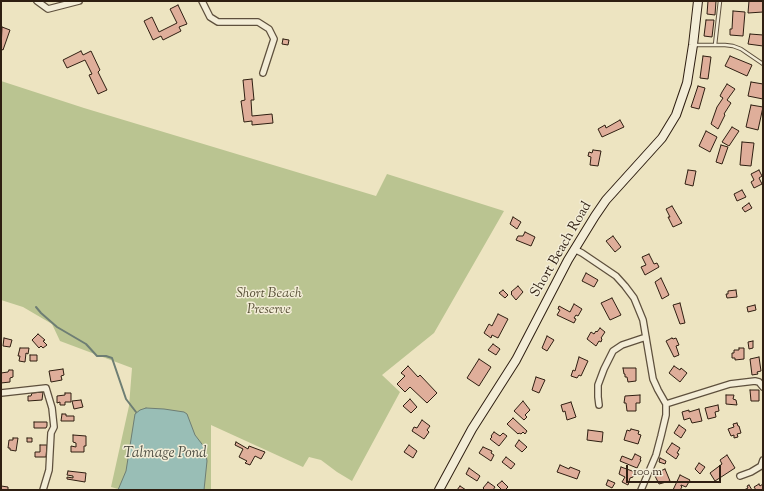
<!DOCTYPE html>
<style>
body{margin:0}
#map{position:relative;width:764px;height:491px;overflow:hidden;background:#ede4c1;font-family:"Sorts Mill Goudy",serif}
canvas{display:block}
.frame{position:absolute;inset:0;border:2px solid #2e1e11;pointer-events:none}
.scale{position:absolute;left:626px;top:465px;width:95px;height:18px;box-sizing:border-box;border:2px solid #2e1e11;border-top:0;padding-left:5px;font-size:12px;line-height:14px;white-space:nowrap;color:#2e1e11;-webkit-text-stroke:3px #f3edd7;paint-order:stroke}
</style>
<div id="map">
<canvas width="764" height="491"></canvas>
<div class="frame"></div>
<div class="scale">100 m</div>
</div>
<script>
const context = document.querySelector('canvas').getContext('2d');
context.lineJoin = 'round';
function paint(path, color) { context.fillStyle = color; context.fill(path, 'evenodd'); }
const shape = rows => new Path2D(rows.map(r => 'M' + r).join(''));
function stroke(path, color, width, dash) { context.strokeStyle = color; context.lineWidth = width; context.lineCap = dash ? 'butt' : 'round'; context.setLineDash(dash || []); context.stroke(path); }
function label(font, color, halo, rows, align = 'center') {
  context.font = font + ' "Sorts Mill Goudy",serif'; context.lineWidth = 3; context.setLineDash([]); context.textBaseline = 'middle'; context.strokeStyle = halo; context.fillStyle = color; for (const [text, x, y, turn = 0] of rows) {
    context.save(); context.translate(x, y); context.rotate((+turn || 0) * Math.PI / 180); context.textAlign = isNaN(turn) ? turn : align; if (halo) context.strokeText(text, 0, 0); context.fillText(text, 0, 0); context.restore();
  }
}
const green = shape([
 [1,81,84,108,376,196,387,174,504,211,434,333,382,375,400,392,352,481,337,472,321,460,309,457,303,467,211,425,211,490,122,490,111,487,129,406,132,368,60,341,52,324,23,307,1,300]
]);
const water = shape([
 [146,408,164,409,184,412,187,414,195,435,205,448,207,461,204,490,118,490,126,471,135,414,140,410,146,408]
]);
const stream = shape([
 [36,307,41,313,57,327,86,344,97,356,106,356,112,358,126,399,136,412]
]);
const building = shape([
 [708,1,716,1,715,15,707,14,708,1],
 [749,1,763,1,763,12,748,13,749,1],
 [178,5,187,24,179,27,181,31,163,40,161,36,153,40,144,21,152,17,159,32,177,23,170,9,178,5],
 [733,11,745,12,743,36,730,35,730,29,732,29,733,11],
 [706,20,714,20,712,37,704,36,706,20],
 [2,27,10,30,3,50,1,49,2,27],
 [750,34,763,35,763,46,748,44,750,34],
 [283,39,289,40,288,45,282,44,283,39],
 [81,51,83,55,91,51,100,70,98,72,107,90,98,94,89,75,92,74,85,60,67,68,63,60,81,51],
 [703,56,711,57,708,79,700,78,703,56],
 [730,56,752,65,747,76,725,66,730,56],
 [252,79,254,100,251,100,252,116,272,114,273,123,252,125,252,121,244,122,241,101,245,100,243,80,252,79],
 [751,82,763,84,763,99,748,96,751,82],
 [727,84,735,89,727,100,731,103,724,114,725,115,718,129,711,124,717,107,723,98,720,96,722,92,727,84],
 [698,86,705,88,699,109,691,107,698,86],
 [751,105,763,107,758,130,746,127,751,105],
 [620,120,624,127,602,137,598,129,605,125,606,128,620,120],
 [732,127,739,131,729,146,722,142,732,127],
 [706,131,717,137,710,152,699,146,706,131],
 [742,142,754,143,751,166,740,165,742,142],
 [721,145,728,147,722,164,716,162,721,145],
 [593,150,601,151,598,166,590,165,591,157,588,156,589,152,592,153,593,150],
 [688,170,696,171,693,186,685,184,688,170],
 [759,170,762,176,759,178,762,184,754,188,751,182,754,180,751,174,759,170],
 [742,190,746,197,737,201,734,194,742,190],
 [749,203,752,208,745,212,742,208,749,203],
 [672,206,682,223,673,227,668,217,670,217,666,209,672,206],
 [513,217,521,222,517,229,510,224,513,217],
 [525,232,535,237,531,246,516,240,518,236,523,236,525,232],
 [613,236,621,247,615,252,606,241,613,236],
 [649,254,654,264,657,263,659,267,645,275,641,267,646,265,642,257,649,254],
 [586,273,598,280,594,287,582,281,586,273],
 [661,278,669,295,662,299,655,282,661,278],
 [518,286,523,292,516,300,511,294,512,293,511,292,518,286],
 [503,290,508,295,505,298,499,293,503,290],
 [736,290,737,297,727,298,726,294,728,294,728,291,736,290],
 [612,298,621,315,610,320,601,303,612,298],
 [680,303,685,323,680,324,673,305,680,303],
 [574,304,582,309,578,316,576,315,574,318,576,319,574,323,557,315,560,310,558,309,559,306,570,312,574,304],
 [755,305,756,310,748,312,747,307,755,305],
 [498,314,508,319,498,338,492,335,491,338,484,333,489,324,492,326,498,314],
 [600,328,605,332,601,338,602,339,601,342,599,341,596,346,587,339,591,332,594,334,596,331,597,332,600,328],
 [38,334,45,340,43,341,47,345,43,348,41,346,39,348,32,340,38,334],
 [547,336,554,340,547,351,542,348,547,336],
 [4,338,12,340,10,347,3,346,4,338],
 [672,338,673,339,676,338,679,345,676,346,679,355,674,357,666,341,672,338],
 [753,341,753,348,749,349,748,342,753,341],
 [493,344,500,349,496,355,488,350,493,344],
 [20,348,29,348,28,354,26,353,25,362,19,361,20,356,18,356,20,348],
 [739,348,744,348,744,359,735,360,735,358,732,358,732,353,734,353,734,350,739,350,739,348],
 [30,355,37,355,37,361,30,361,30,355],
 [579,357,588,361,581,376,579,375,577,378,571,376,573,370,575,371,579,357],
 [759,357,761,371,757,372,758,374,752,375,750,359,759,357],
 [479,359,491,367,479,386,467,378,479,359],
 [408,366,418,377,420,375,437,393,427,403,410,387,405,392,397,384,405,376,401,373,408,366],
 [674,366,680,370,681,368,687,373,680,382,669,373,674,366],
 [623,368,636,368,636,381,628,382,627,377,625,377,625,374,624,374,623,368],
 [63,369,64,375,61,376,62,380,51,382,49,371,63,369],
 [9,370,13,370,13,377,10,378,10,382,1,383,1,373,8,372,9,370],
 [536,377,545,380,539,393,532,390,536,377],
 [750,390,759,390,759,401,751,401,750,390],
 [43,392,42,400,28,401,28,396,31,396,32,393,43,392],
 [65,393,71,393,71,402,65,402,65,405,60,405,60,402,57,403,57,396,65,395,65,393],
 [640,395,640,403,636,403,636,411,627,411,626,403,624,403,625,396,640,395],
 [726,395,734,395,733,399,736,400,737,405,726,404,726,395],
 [410,399,417,407,411,413,403,406,410,399],
 [81,400,83,407,74,409,72,401,81,400],
 [523,401,530,410,525,415,527,417,524,420,514,411,523,401],
 [571,402,576,417,567,420,565,411,563,412,561,405,571,402],
 [718,405,719,411,715,412,716,417,708,419,705,408,718,405],
 [699,409,702,421,692,423,690,418,684,420,682,412,689,410,689,412,699,409],
 [62,414,66,414,66,416,74,416,74,421,61,421,62,414],
 [513,418,527,431,525,434,523,432,521,434,519,433,518,434,507,424,513,418],
 [422,420,430,426,427,430,429,432,424,439,412,431,414,427,417,428,422,420],
 [34,422,47,422,47,426,46,428,34,428,34,422],
 [737,423,738,426,739,426,741,433,737,434,738,437,734,438,734,435,731,436,728,429,734,427,733,424,737,423],
 [679,425,686,430,681,438,674,433,679,425],
 [631,429,639,431,638,434,641,435,638,444,624,440,627,430,630,431,631,429],
 [588,430,603,432,602,442,587,440,588,430],
 [494,432,500,436,503,433,507,436,499,446,490,439,492,437,491,436,494,432],
 [73,435,86,436,86,446,84,446,84,452,71,452,71,446,76,447,76,443,73,442,73,435],
 [13,438,18,438,16,451,10,450,10,448,8,448,9,440,13,440,13,438],
 [27,438,32,438,32,442,27,442,27,438],
 [519,440,527,447,522,452,515,446,519,440],
 [236,442,248,449,249,446,265,452,261,459,255,456,250,465,245,463,247,461,239,457,243,449,235,445,236,442],
 [672,443,680,448,677,453,679,454,676,459,666,452,672,443],
 [40,445,47,445,46,457,35,457,35,452,40,452,40,445],
 [409,445,417,451,413,458,404,452,409,445],
 [483,447,492,451,491,453,494,455,491,461,479,453,483,447],
 [635,454,641,457,640,460,641,460,637,468,620,461,622,456,632,460,635,454],
 [727,455,735,468,715,481,710,473,722,464,720,460,727,455],
 [506,457,515,464,511,469,502,462,506,457],
 [660,458,666,461,665,464,659,462,660,458],
 [699,463,705,467,700,474,695,469,699,463],
 [560,465,569,469,570,467,580,471,577,479,557,472,560,465],
 [621,467,635,472,633,477,630,478,628,485,622,482,625,477,619,474,621,467],
 [469,468,480,476,477,481,466,474,469,468],
 [665,469,670,481,659,484,655,476,659,475,658,472,665,469],
 [68,471,86,473,85,482,67,479,67,477,73,478,73,476,67,475,68,471],
 [680,475,690,480,686,487,681,485,681,486,682,487,680,490,673,490,680,475],
 [608,480,615,483,612,488,606,485,608,480],
 [502,481,508,487,505,490,499,490,501,489,497,485,502,481],
 [488,482,495,487,493,490,485,490,483,488,488,482],
 [759,484,760,486,763,484,763,490,756,490,754,487,759,484],
 [749,485,752,490,744,490,748,488,747,486,749,485],
 [1,486,8,487,8,490,1,490,1,486],
 [460,486,466,490,457,490,460,486]
]);
const service = shape([
 [694,45,725,45,733,46,741,49,763,64],
 [715,45,720,1]
]);
const minor = shape([
 [37,1,48,9,79,1],
 [202,1,210,17,218,22,258,22,269,29,274,39,263,73],
 [574,249,582,253,616,276,625,286,634,298,643,320,653,379,658,390,666,404],
 [1,393,46,388,52,408,54,427,51,433,49,470,43,490],
 [666,404,730,384,755,381,759,382,763,387],
 [599,405,598,397,598,385,604,369,613,351,622,345,646,337],
 [740,476,751,472,761,466,763,460],
 [641,490,656,455,661,436,666,415,666,404]
]);
const secondary = shape([
 [439,490,472,429,516,360,568,260,595,216,606,200,662,138,676,115,687,83,693,45,698,1]
]);
const streetNames = [
 ["Short Beach Road",562,250,-60]
];
const parkNames = [
 ["Short Beach",269,295],
 ["Preserve",269,311]
];
const waterNames = [
 ["Talmage Pond",165,454]
];
paint(green, '#bac491');
paint(water, '#99beb6');
stroke(water, '#6e7e74', 1);
stroke(stream, '#6e7e74', 2);
paint(building, '#dfae9a');
stroke(building, '#2e1e11', 1);
stroke(service, '#5e503d', 4.5);
stroke(minor, '#5e503d', 8);
stroke(secondary, '#2e1e11', 10);
stroke(service, '#f3edd7', 2.5);
stroke(minor, '#f3edd7', 5.5);
stroke(secondary, '#f3edd7', 8);
label('14px', '#2e1e11', '#f3edd7', streetNames);
label('italic 14px', '#585037', '#f3edd7', parkNames);
label('italic 15px', '#4e4e43', '#f3edd7', waterNames);
</script>
